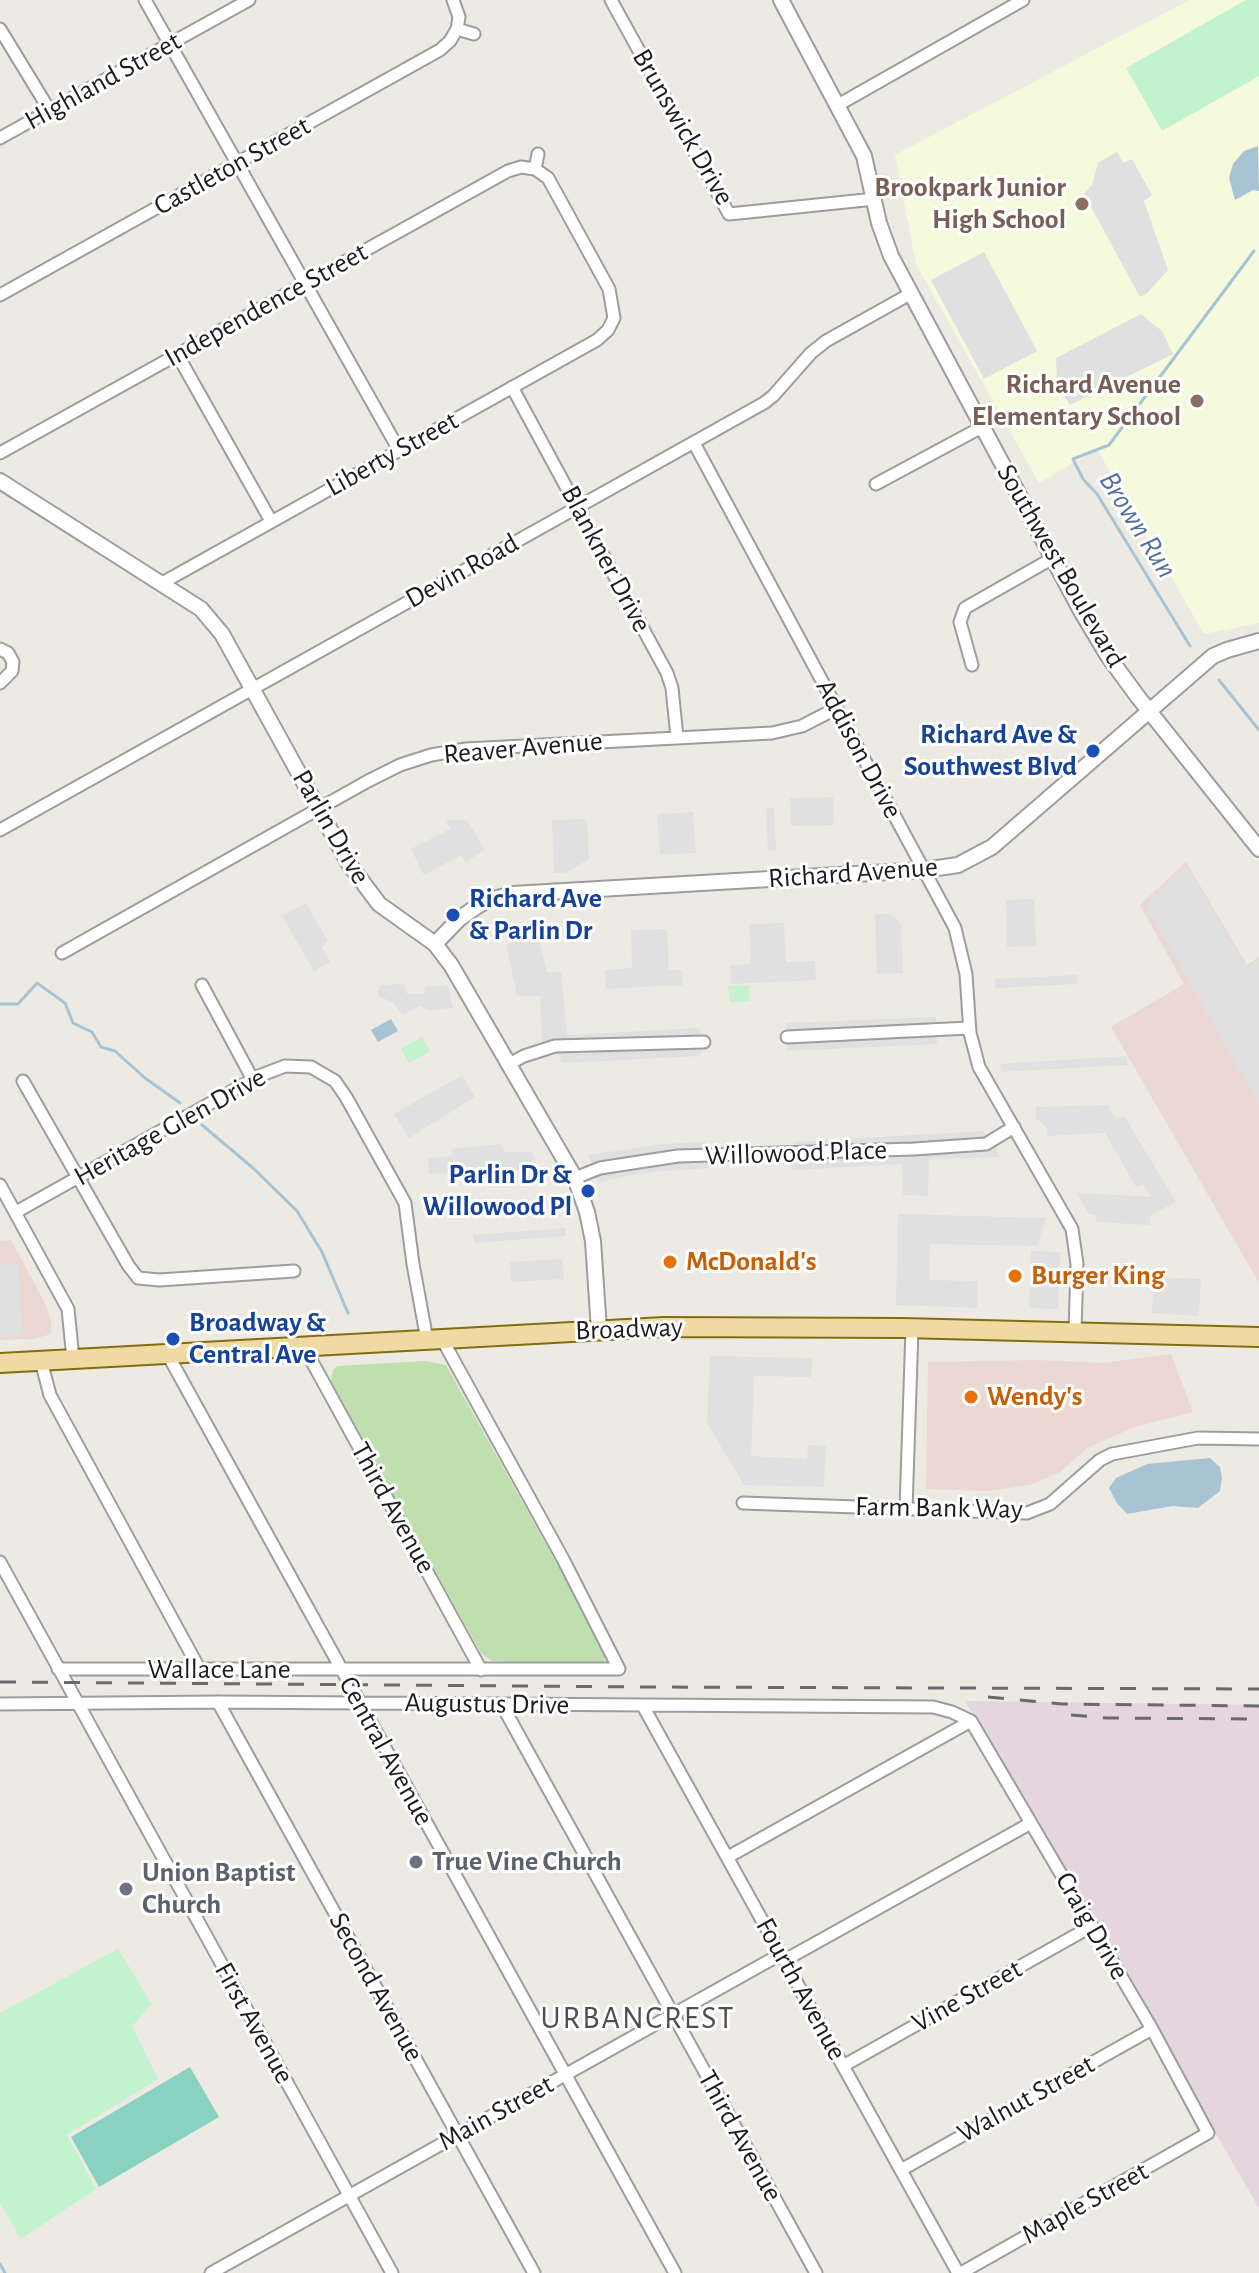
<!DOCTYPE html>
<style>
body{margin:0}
canvas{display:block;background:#eceae2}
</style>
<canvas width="1259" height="2273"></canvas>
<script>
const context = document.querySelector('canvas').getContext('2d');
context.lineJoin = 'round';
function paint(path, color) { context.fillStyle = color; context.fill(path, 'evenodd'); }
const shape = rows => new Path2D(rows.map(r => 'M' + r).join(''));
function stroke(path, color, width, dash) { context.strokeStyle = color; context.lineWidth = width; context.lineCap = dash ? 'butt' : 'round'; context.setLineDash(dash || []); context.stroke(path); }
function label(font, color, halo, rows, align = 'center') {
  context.font = font + ' "Alegreya Sans",sans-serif'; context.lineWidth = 6; context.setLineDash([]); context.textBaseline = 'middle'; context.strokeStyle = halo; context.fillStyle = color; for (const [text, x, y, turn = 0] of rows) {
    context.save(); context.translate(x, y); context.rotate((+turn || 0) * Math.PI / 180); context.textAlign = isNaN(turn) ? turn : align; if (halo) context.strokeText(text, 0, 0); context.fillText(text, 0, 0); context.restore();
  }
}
const commercial = shape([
 [1186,862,1247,965,1259,957,1259,1283,1111,1027,1184,984,1140,905],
 [11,1240,44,1301,51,1320,51,1334,34,1339,0,1340,0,1241],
 [1171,1354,1193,1412,1135,1427,1089,1447,1060,1472,1030,1485,988,1491,926,1489,928,1362,1037,1360,1103,1363]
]);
const industrial = shape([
 [965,1701,1259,1705,1259,2208]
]);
const education = shape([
 [1189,0,1259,0,1259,623,1204,634,1097,449,1039,483,916,264,895,155]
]);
const grass = shape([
 [425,1361,446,1365,606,1652,604,1664,504,1662,492,1661,481,1653,331,1382,333,1370,337,1366]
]);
const park = shape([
 [1246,0,1259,0,1259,76,1162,131,1126,68],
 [749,985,750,1001,730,1002,728,986],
 [422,1037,430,1051,409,1063,401,1049],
 [118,1949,152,2004,132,2026,158,2079,67,2135,96,2189,21,2239,0,2203,0,2013]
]);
const pitch = shape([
 [190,2067,219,2117,99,2187,71,2137]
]);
const parking = shape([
 [1117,152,1123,163,1132,159,1152,195,1144,201,1168,270,1147,293,1140,297,1084,194,1092,185,1098,163],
 [984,252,1037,351,984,379,931,280],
 [1141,314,1162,331,1173,354,1070,405,1057,385,1056,358],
 [833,797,834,825,791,826,790,798],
 [766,808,774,808,776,850,768,851],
 [693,812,696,853,660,855,657,814],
 [587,819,589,859,565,873,554,873,552,820],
 [446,820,467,820,485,850,466,862,461,855,424,875,411,849,450,829],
 [1187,866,1246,967,1259,959,1259,1105,1145,905],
 [1034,899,1036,946,1007,947,1006,900],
 [306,903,328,941,322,947,330,962,314,971,282,916],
 [875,914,890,914,901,924,903,973,877,974],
 [784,923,786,962,815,961,816,980,731,984,730,965,751,964,749,924],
 [667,929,669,970,682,970,683,985,606,989,605,970,632,968,631,930],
 [538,935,547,972,561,972,567,1035,699,1028,704,1042,700,1056,562,1063,559,1055,542,1043,540,996,517,996,506,944],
 [1077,975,1078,984,995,988,995,979],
 [404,984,407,994,424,994,425,987,448,985,453,1008,428,1010,419,1005,403,1015,393,1003,377,995,380,985],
 [936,1017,937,1044,787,1051,786,1023],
 [1127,1056,1128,1065,1001,1072,1000,1064],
 [462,1075,475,1097,409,1138,394,1114],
 [1109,1105,1110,1112,1117,1118,1124,1116,1176,1202,1151,1215,1149,1225,1097,1222,1095,1215,1089,1214,1077,1193,1152,1197,1143,1185,1136,1187,1105,1133,1048,1136,1047,1128,1036,1118,1036,1107],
 [983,1131,995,1146,999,1157,929,1159,928,1196,903,1195,902,1164,793,1170,793,1142],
 [706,1142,709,1168,650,1172,598,1182,589,1155,662,1144],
 [501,1144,504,1152,533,1152,537,1169,429,1174,428,1158,452,1156,452,1149],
 [898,1214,1046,1218,1037,1246,930,1244,929,1280,978,1281,977,1308,896,1305],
 [565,1228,565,1236,474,1243,473,1235],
 [1031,1251,1060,1252,1058,1309,1029,1308],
 [562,1259,564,1279,511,1282,510,1262],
 [0,1264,18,1264,23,1335,0,1337],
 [1154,1277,1201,1279,1199,1316,1152,1313],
 [710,1356,812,1358,811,1377,754,1376,751,1456,807,1459,808,1445,826,1446,824,1487,744,1485,707,1423]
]);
const water = shape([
 [1258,146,1259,191,1253,190,1235,200,1229,178,1233,164,1244,151],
 [391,1019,398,1031,378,1042,371,1030],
 [1210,1458,1220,1467,1222,1478,1220,1491,1198,1508,1173,1506,1127,1514,1117,1503,1109,1488,1116,1478,1147,1464]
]);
const stream = shape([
 [1190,646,1097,494,1083,479,1073,459,1109,445,1254,251],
 [1219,680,1259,730],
 [0,1004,18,1004,37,983,65,1003,73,1023,92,1032,101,1047,115,1051,145,1078,180,1103],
 [202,1125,253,1168,297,1211,322,1252,348,1313],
 [0,2264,5,2273]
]);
const minor = shape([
 [145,0,399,450],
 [611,0,729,214,875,199],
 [0,29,50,111],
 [457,29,474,34],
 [838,105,1023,0],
 [0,138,249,0],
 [535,169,538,154],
 [0,295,440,50,450,41,457,29,459,17,453,0],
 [177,354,271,521],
 [512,387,667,673,672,688,677,737],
 [694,443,955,928,966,974,970,1033,979,1067,1072,1229,1077,1264,1075,1332],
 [0,453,508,171,521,167,535,169,548,178,609,289,614,318,608,330,597,340,162,583],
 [876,484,982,427],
 [0,649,8,653,13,662,12,671,0,683],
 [972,665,960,622,965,608,1053,558],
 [0,830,764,403,773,396,811,353,826,341,910,294],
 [62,953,368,781,400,765,431,755,466,749,772,733,802,726,837,708],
 [202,985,253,1080],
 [787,1037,969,1028],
 [509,1064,524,1056,555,1046,704,1042],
 [23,1081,128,1265,138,1278,159,1280,294,1271],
 [575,1178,600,1168,678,1156,914,1149,986,1144,1014,1127],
 [0,1185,68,1309,73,1359],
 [16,1212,259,1076,285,1066,311,1067,335,1081,346,1097,405,1203,413,1264,427,1340],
 [304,1347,481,1670],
 [168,1355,675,2273],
 [41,1361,50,1395,200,1670],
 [743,1503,1027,1513,1050,1504,1100,1460,1112,1454,1198,1438,1259,1439],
 [906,1509,912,1329],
 [0,1562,392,2273],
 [58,1669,619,1669,563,1559,442,1339],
 [218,1702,534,2273],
 [0,1704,218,1702,933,1707,952,1712,971,1721],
 [502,1705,816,2273],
 [643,1706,958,2273],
 [728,1857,971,1721],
 [785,1960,1031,1823],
 [843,2066,1092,1926],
 [901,2170,1152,2029],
 [211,2273,781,1954],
 [961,2273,1208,2133,1152,2029,971,1721]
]);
const tertiary = shape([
 [781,0,864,156,879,223,891,256,1081,611,1108,656,1138,697,1259,849],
 [0,481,201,609,222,634,349,864,379,904,435,944,451,965,575,1178,587,1212,593,1241,599,1330],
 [435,944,459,919,476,907,486,901,513,894,924,870,958,865,992,847,1213,656,1227,650,1259,641]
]);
const primary = shape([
 [0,1363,664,1327,903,1328,1259,1337]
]);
const rail = shape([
 [0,1682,641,1687,1259,1689],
 [988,1697,1062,1704,1259,1706],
 [1071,1715,1107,1718,1259,1719]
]);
const markers = [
 [1082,204,8,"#8d6e63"],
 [1197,401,8,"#8d6e63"],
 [1093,751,8,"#1a4fb4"],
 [453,915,8,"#1a4fb4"],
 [588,1191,8,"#1a4fb4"],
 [670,1262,8,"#e8710a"],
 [1015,1276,8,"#e8710a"],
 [173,1339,8,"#1a4fb4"],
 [971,1397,8,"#e8710a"],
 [416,1862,8,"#6b7280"],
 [126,1889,8,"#6b7280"]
];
const streetNames = [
 ["Highland Street",103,81,-29],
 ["Brunswick Drive",683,127,60],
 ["Castleton Street",232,166,-29],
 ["Independence Street",266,305,-29],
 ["Liberty Street",392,454,-29],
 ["Blankner Drive",606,559,62],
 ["Southwest Boulevard",1061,566,60],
 ["Devin Road",462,571,-29],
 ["Reaver Avenue",523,748,-5],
 ["Addison Drive",859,749,62],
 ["Parlin Drive",331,827,60],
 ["Richard Avenue",853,873,-4],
 ["Heritage Glen Drive",170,1127,-29],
 ["Willowood Place",796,1153,-2],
 ["Broadway",629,1329,-2],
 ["Third Avenue",393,1508,61],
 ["Farm Bank Way",939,1508,1],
 ["Wallace Lane",219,1670],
 ["Augustus Drive",487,1704,1],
 ["Central Avenue",386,1751,61],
 ["Craig Drive",1092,1926,60],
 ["Second Avenue",376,1987,61],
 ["Fourth Avenue",801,1989,61],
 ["Vine Street",967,1996,-29],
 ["First Avenue",254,2023,61],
 ["Walnut Street",1026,2099,-29],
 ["Main Street",496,2113,-29],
 ["Third Avenue",740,2136,61],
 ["Maple Street",1085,2203,-29]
];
const educationNames = [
 ["Brookpark Junior",1066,188],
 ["High School",1066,220],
 ["Richard Avenue",1181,385],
 ["Elementary School",1181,417]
];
const transitNames = [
 ["Richard Ave &",1077,735],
 ["Southwest Blvd",1077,767],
 ["Richard Ave",469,899,"left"],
 ["& Parlin Dr",469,931,"left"],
 ["Parlin Dr &",572,1175],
 ["Willowood Pl",572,1207],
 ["Broadway &",189,1323,"left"],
 ["Central Ave",189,1355,"left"]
];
const foodNames = [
 ["McDonald's",686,1262],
 ["Burger King",1031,1276],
 ["Wendy's",987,1397]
];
const worshipNames = [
 ["True Vine Church",432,1862],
 ["Union Baptist",142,1873],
 ["Church",142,1905]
];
const waterNames = [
 ["Brown Run",1138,525,58]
];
const quarterNames = [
 ["URBANCREST",638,2018]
];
paint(commercial, '#ebd8d3');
paint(industrial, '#e4d5df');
paint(education, '#f6fadd');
paint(grass, '#bfe0ae');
paint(park, '#c3f2ce');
paint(pitch, '#89d2c1');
paint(parking, '#e0e0e0');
paint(water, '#a8c4d4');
stroke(stream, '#a8c4d4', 3);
stroke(minor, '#9d9d9d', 15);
stroke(tertiary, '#9d9d9d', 18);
stroke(primary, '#826d11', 22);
stroke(minor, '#fff', 11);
stroke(tertiary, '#fff', 14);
stroke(primary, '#f0daa3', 18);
stroke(rail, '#6a6a6a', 3, [16, 16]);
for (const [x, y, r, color] of markers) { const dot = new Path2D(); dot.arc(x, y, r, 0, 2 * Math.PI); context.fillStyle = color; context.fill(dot); stroke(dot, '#fff', 3); }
label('28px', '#1c1c1c', '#fff', streetNames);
label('bold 28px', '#785e54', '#fff', educationNames, 'right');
label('bold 28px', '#164399', '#fff', transitNames, 'right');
label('bold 28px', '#c56008', '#fff', foodNames, 'left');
label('bold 28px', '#5b616d', '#fff', worshipNames, 'left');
label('italic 30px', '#546e9f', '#fff', waterNames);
context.letterSpacing = '2px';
label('32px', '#4f4f4f', '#fff', quarterNames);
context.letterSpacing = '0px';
</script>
